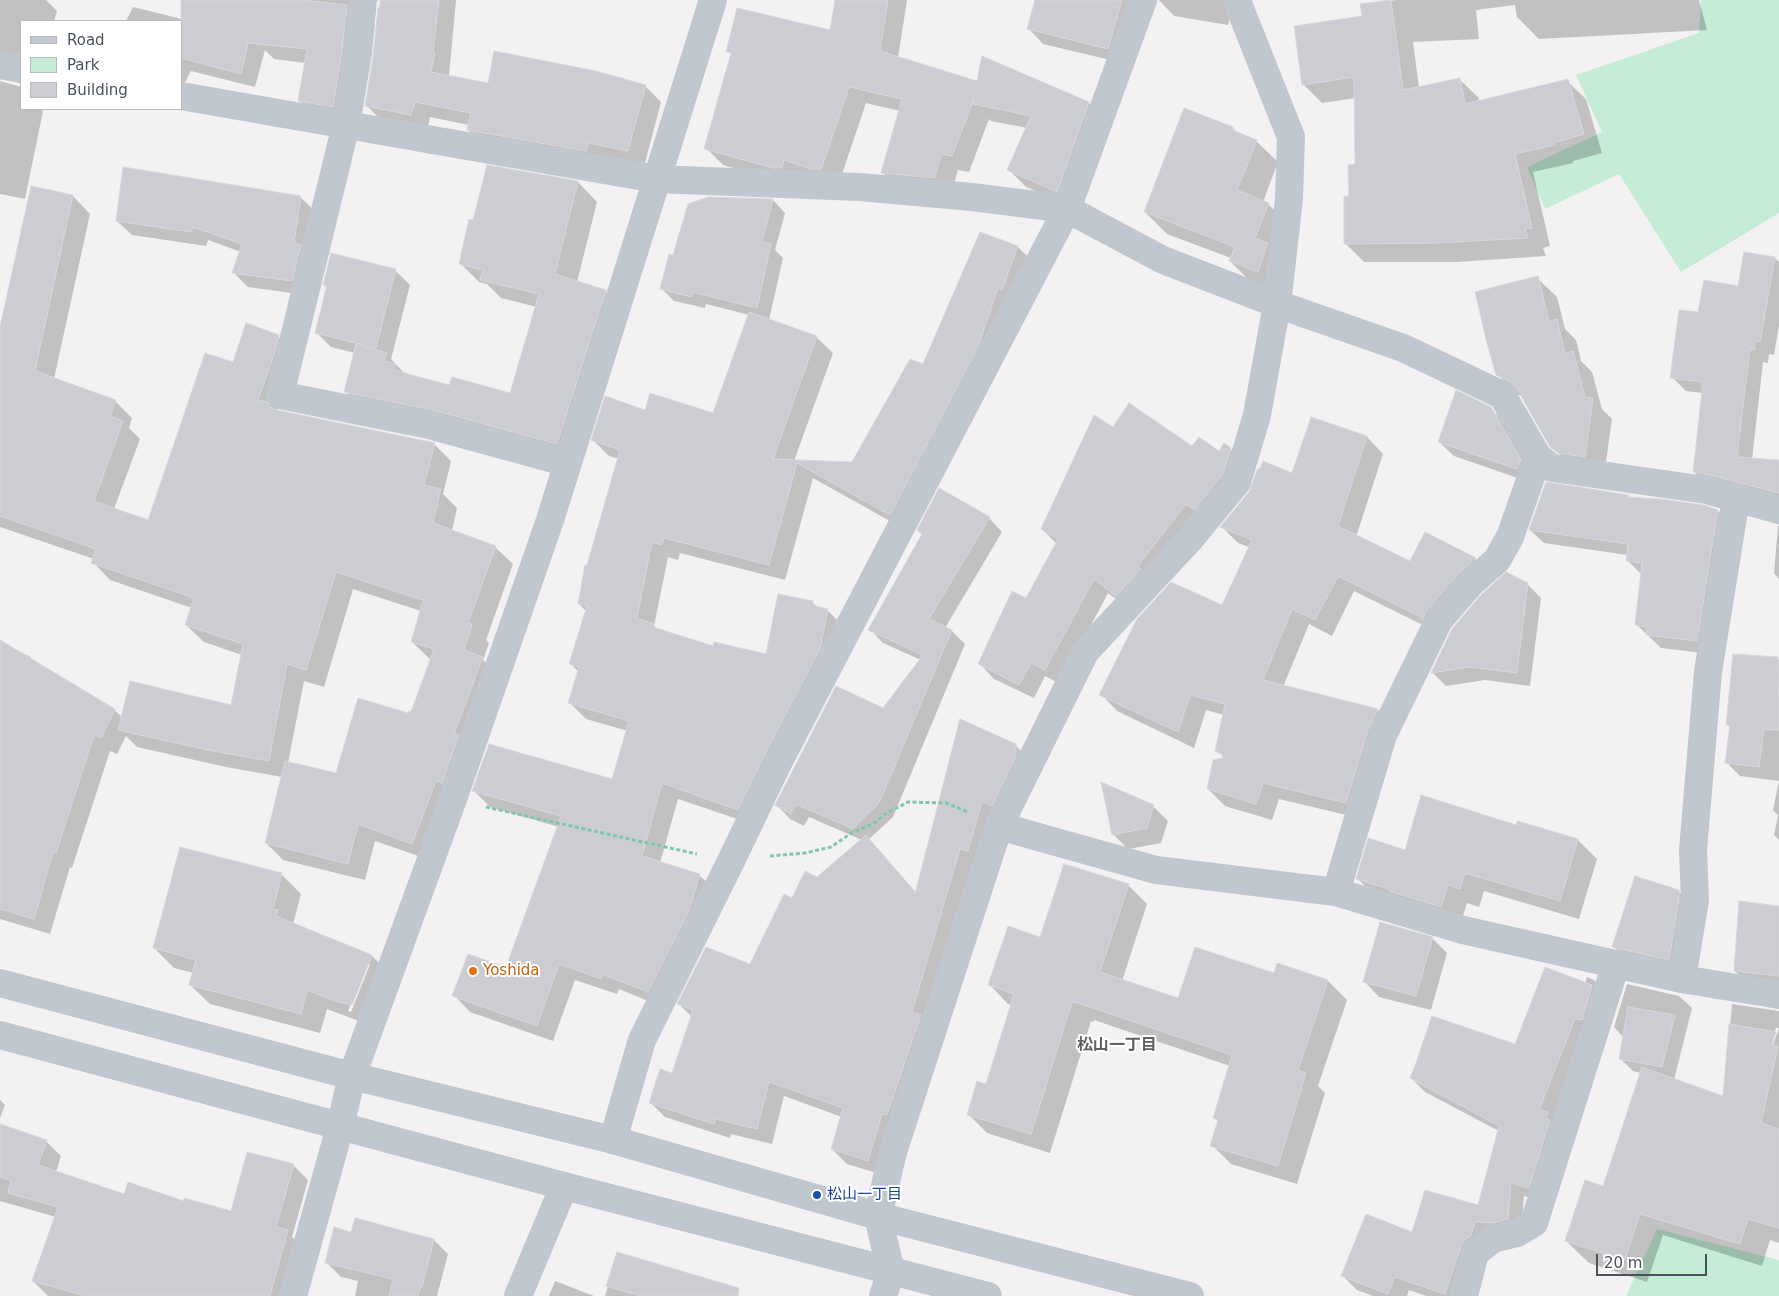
<!DOCTYPE html>
<meta charset="utf-8">
<style>
body{margin:0}
#map{position:relative;width:1779px;height:1296px;overflow:hidden;background:#f3f1f1;font-family:"DejaVu Sans",sans-serif}
canvas{display:block}
.legend{position:absolute;left:20px;top:20px;width:162px;height:90px;box-sizing:border-box;background:#fff;border:1px solid #b7babe;margin:0;padding:6px 9px;list-style:none;font-size:15px;color:#4a535d}
.legend li{display:flex;align-items:center;gap:10px;height:25px}
.legend b{width:25px;border:1px solid #b7babe}
.scale{position:absolute;left:1596px;top:1254px;width:111px;height:22px;box-sizing:border-box;border:2px solid #4a535d;border-top:0;padding-left:6px;font-size:15px;line-height:18px;white-space:nowrap;color:#4a535d;-webkit-text-stroke:4px #fff;paint-order:stroke}
</style>
<div id="map">
<canvas width="1779" height="1296"></canvas>
<ul class="legend">
<li><b style="height:6px;background:#c0c7ce"></b>Road</li>
<li><b style="height:14px;background:#c4ecd6"></b>Park</li>
<li><b style="height:14px;background:#cbcdd3"></b>Building</li>
</ul>
<div class="scale">20 m</div>
</div>
<script>
const context = document.querySelector('canvas').getContext('2d');
context.lineJoin = 'round';
function paint(path, color) { context.fillStyle = color; context.fill(path, 'evenodd'); }
const shape = rows => new Path2D(rows.map(r => 'M' + r).join(''));
function stroke(path, color, width, dash) { context.strokeStyle = color; context.lineWidth = width; context.lineCap = dash ? 'butt' : 'round'; context.setLineDash(dash || []); context.stroke(path); }
function label(font, color, halo, rows, align = 'center') {
  context.font = font + ' "DejaVu Sans","Noto Sans JP",sans-serif'; context.lineWidth = 4; context.setLineDash([]); context.textBaseline = 'middle'; context.strokeStyle = halo; context.fillStyle = color; for (const [text, x, y, turn = 0] of rows) {
    context.save(); context.translate(x, y); context.rotate((+turn || 0) * Math.PI / 180); context.textAlign = isNaN(turn) ? turn : align; if (halo) context.strokeText(text, 0, 0); context.fillText(text, 0, 0); context.restore();
  }
}
const green = shape([
 [1701,0,1779,0,1779,213,1681,272,1619,174,1545,209,1527,167,1602,132,1576,75,1699,33],
 [1657,1229,1779,1260,1779,1296,1626,1296]
]);
const shadow = shape([
 [0,0,46,0,57,11,54,21,21,21,21,65,0,57],
 [225,0,456,0,449,76,489,84,645,86,661,102,644,167,484,146,468,130,469,125,430,117,427,131,382,121,366,105,375,55,380,0,372,2,349,122,315,116,299,100,306,63,274,59,265,50,255,87,191,71,181,90,181,21,126,21,133,7,250,36,258,44,267,16],
 [836,0,907,0,898,58,978,83,1089,103,1106,120,1074,208,1026,187,1009,170,1027,128,991,121,989,119,969,172,958,170,951,194,900,190,883,173,900,111,866,103,838,186,791,185,723,165,706,148,732,55,728,51,831,32],
 [1036,0,1153,0,1123,63,1043,44,1029,29],
 [1159,0,1229,0,1233,4,1228,25,1174,16],
 [1396,0,1699,0,1707,30,1539,39,1517,17,1515,5,1476,10,1479,39,1413,42,1419,88,1460,80,1479,98,1479,102,1567,81,1586,99,1602,153,1573,161,1573,163,1533,172,1550,246,1543,248,1546,256,1457,262,1364,262,1345,243,1350,197,1356,166,1356,98,1322,103,1303,84,1363,18,1361,5],
 [0,81,21,87,21,109,41,109,43,111,25,199,0,194],
 [1233,128,1239,134,1256,141,1278,162,1263,202,1268,204,1289,225,1279,293,1252,283,1230,261,1231,258,1167,234,1145,212],
 [488,167,578,182,597,202,577,282,605,291,624,311,576,462,364,411,345,391,355,353,331,347,316,332,327,288,324,285,395,270,410,285,391,359,405,374,450,386,511,395,537,307,501,298,487,284,479,282,460,263,474,221],
 [32,188,73,196,90,214,54,379,115,401,132,418,129,428,140,439,114,509,149,522,234,364,278,336,295,353,277,412,434,444,451,461,443,494,457,508,452,531,495,547,513,564,486,640,489,643,483,660,500,676,430,860,375,841,365,880,283,860,266,843,282,777,226,767,137,747,126,736,117,754,110,751,72,868,70,867,50,934,0,919,0,643,29,656,35,662,114,710,123,718,232,706,242,655,204,642,186,625,192,608,110,580,93,562,94,559,0,527,0,332],
 [353,589,421,611,412,642,431,660,411,713,337,775,288,763,304,681,324,687],
 [300,197,315,211,306,295,248,287,234,273,241,252,208,240,206,246,132,235,117,221],
 [708,198,773,200,785,213,775,250,783,258,769,320,816,337,833,353,794,461,853,463,923,366,981,234,1018,247,1034,263,906,530,813,478,785,580,680,553,678,560,668,557,654,626,658,630,714,648,767,655,812,602,817,607,827,610,843,626,755,825,678,799,660,863,699,875,716,891,665,1008,619,989,617,994,575,980,553,1041,470,1012,454,995,507,969,559,827,490,807,474,791,613,781,628,731,586,719,570,703,579,672,571,664,587,612,579,604,588,567,619,459,609,456,593,440,645,411,714,415,749,315,706,304,705,308,674,301,661,288,674,256],
 [1775,258,1779,262,1779,325,1774,355,1769,354,1768,363,1763,362,1752,460,1779,462,1779,502,1708,486,1694,472,1703,393,1686,391,1672,377,1699,313,1739,287],
 [1537,278,1557,297,1565,329,1576,340,1581,361,1592,372,1602,409,1612,419,1604,476,1571,466,1551,446,1523,397,1517,394,1497,374],
 [1490,408,1505,423,1535,474,1532,483,1454,456,1439,442],
 [1312,419,1367,437,1383,454,1356,537,1411,563,1425,534,1475,559,1492,575,1435,631,1354,591,1332,636,1309,624,1283,687,1378,710,1394,726,1363,819,1279,799,1272,820,1225,806,1208,789,1225,759,1217,750,1224,715,1206,710,1194,748,1117,711,1101,694,1222,606,1249,547,1238,543,1222,527,1293,475],
 [1113,429,1192,448,1219,453,1230,449,1245,463,1131,610,1108,593,1060,684,1045,676,1034,698,994,679,980,664,1027,599,1057,544,1042,529],
 [1628,496,1631,499,1718,511,1731,524,1711,654,1661,648,1637,625,1641,574,1627,560,1628,555,1544,543,1530,530],
 [989,518,1002,532,945,628,952,631,965,644,893,817,869,839,881,852,917,894,1015,745,1031,760,883,1175,847,1164,832,1149,842,1117,784,1096,772,1144,731,1134,730,1138,665,1117,650,1102,673,1075,692,1017,679,1004,751,966,792,900,862,840,809,817,804,826,790,819,777,805,883,710,921,660,883,643,870,629],
 [1778,526,1779,526,1779,579,1774,573],
 [1527,584,1541,598,1530,686,1485,680,1446,686,1432,672],
 [1777,658,1779,660,1779,840,1774,835,1778,815,1773,810,1779,781,1740,776,1726,762,1731,728,1727,725],
 [1153,806,1168,821,1161,843,1128,849,1113,834],
 [1517,827,1578,840,1597,859,1579,919,1484,891,1479,907,1467,903,1460,925,1377,898,1358,879,1406,851],
 [281,874,301,894,293,924,372,956,391,975,372,1025,356,1020,327,1009,320,1033,210,1004,190,985,194,973,174,968,154,948],
 [367,964,370,964,351,1012,348,1011],
 [1128,885,1147,904,1122,981,1179,1000,1275,975,1278,964,1328,981,1347,1000,1318,1086,1325,1093,1297,1184,1231,1164,1212,1145,1219,1122,1214,1118,1230,1066,1094,1020,1094,1022,1091,1021,1050,1153,987,1133,968,1114,987,1085,1012,1005,1008,1004,989,984,1041,939],
 [1678,891,1693,906,1684,974,1628,962,1614,947],
 [1741,902,1779,907,1779,990,1749,985,1735,971],
 [1432,938,1447,953,1431,1010,1379,997,1365,982],
 [1587,977,1594,980,1608,994,1543,1201,1524,1196,1521,1233,1485,1250,1463,1296,1426,1296,1409,1290,1407,1296,1373,1296,1357,1290,1343,1276,1413,1234,1478,1206,1499,1131,1425,1092,1411,1078,1515,1046,1585,984],
 [1627,984,1679,996,1692,1008,1674,1080,1724,1098,1732,1004,1779,1011,1779,1243,1770,1240,1762,1266,1663,1235,1647,1282,1589,1263,1566,1241,1604,1187,1641,1073,1633,1071,1620,1058,1624,1038,1614,1027],
 [1776,1028,1779,1028,1771,1050,1769,1049],
 [0,1100,5,1105,0,1118],
 [0,1125,46,1141,61,1156,56,1172,124,1196,184,1202,232,1213,293,1165,308,1180,292,1237,302,1246,289,1296,48,1296,33,1281,56,1217,0,1201],
 [352,1233,434,1240,448,1254,437,1296,355,1296,358,1281,341,1277,327,1263],
 [618,1253,723,1296,605,1296],
 [555,1281,594,1296,549,1296]
]);
const building = shape([
 [181,0,302,0,347,5,342,51,333,107,298,101,307,49,248,43,241,74,181,58,181,0],
 [381,0,439,0,433,52,435,52,431,72,488,83,494,51,596,71,646,85,628,151,588,143,586,151,467,130,471,113,415,102,411,115,365,106,373,56,378,8,380,8,381,0],
 [835,0,888,0,880,51,977,81,982,56,1089,102,1057,192,1007,170,1031,116,973,104,974,99,952,156,941,154,935,178,881,173,902,99,849,87,821,170,811,169,784,160,782,168,773,168,704,149,731,53,726,52,737,8,830,30,835,0],
 [1035,0,1122,0,1108,49,1027,29,1035,0],
 [1391,0,1403,90,1460,78,1465,104,1568,79,1584,134,1554,143,1555,145,1515,154,1532,228,1525,229,1528,238,1437,243,1344,244,1344,196,1349,196,1348,165,1355,164,1354,77,1302,85,1294,26,1362,16,1360,4,1391,0],
 [1184,108,1233,127,1232,130,1257,140,1237,190,1269,203,1255,238,1268,243,1258,272,1229,261,1235,247,1144,212,1184,108],
 [487,165,578,181,555,274,606,290,557,444,433,410,344,392,356,344,387,353,384,361,396,364,394,370,449,385,452,377,510,393,539,294,480,280,483,270,459,264,469,219,473,220,487,165],
 [123,167,301,196,294,243,301,245,292,281,232,273,242,244,193,227,191,232,116,221,123,167],
 [31,186,73,195,35,371,116,400,110,416,123,421,94,501,148,520,205,353,233,362,246,323,279,335,274,355,258,400,267,402,270,407,277,410,435,443,424,485,441,489,433,523,496,546,468,623,472,624,464,650,483,657,454,734,459,735,442,783,436,781,412,844,358,824,348,864,265,843,285,761,336,773,358,698,408,713,409,711,411,712,434,649,411,642,423,600,336,572,306,670,287,664,269,761,208,750,118,730,130,681,231,705,243,644,185,625,194,598,91,563,96,549,0,516,0,327,31,186],
 [708,197,773,199,762,242,771,244,757,308,693,292,692,297,660,289,669,254,673,255,688,204,708,197],
 [980,232,1018,246,1002,290,998,288,978,347,890,515,797,463,769,565,664,538,662,545,652,542,637,618,654,624,653,627,713,646,714,642,766,654,778,594,813,601,812,605,828,609,820,649,765,754,738,810,662,783,642,856,700,874,689,911,648,992,602,974,601,979,559,964,537,1026,452,996,468,954,506,967,561,816,472,791,489,744,612,779,629,721,568,703,579,667,569,664,587,606,578,604,585,565,587,565,620,450,591,440,605,396,645,410,650,393,713,413,749,312,817,336,773,459,852,462,910,359,923,364,980,232],
 [1744,252,1775,257,1760,342,1756,341,1754,350,1750,349,1737,457,1779,460,1779,493,1710,475,1693,472,1703,382,1670,378,1679,310,1698,312,1704,280,1738,286,1744,252],
 [331,253,396,269,376,348,315,333,327,285,323,285,331,253],
 [1538,276,1549,321,1557,319,1565,353,1573,351,1585,397,1593,398,1585,457,1558,453,1550,447,1516,387,1509,381,1496,375,1487,343,1475,292,1538,276],
 [1456,390,1491,407,1521,459,1517,469,1438,442,1456,390],
 [1129,403,1192,446,1199,437,1219,451,1224,443,1231,448,1223,474,1194,510,1186,504,1137,567,1141,569,1116,596,1094,579,1045,670,1031,663,1019,685,978,664,1012,591,1026,598,1058,539,1041,529,1094,415,1113,427,1129,403],
 [1311,417,1367,436,1338,526,1410,561,1425,532,1476,558,1458,574,1427,610,1422,620,1421,617,1338,576,1315,620,1292,609,1263,680,1378,709,1368,730,1346,803,1263,783,1256,804,1207,789,1213,760,1228,757,1215,751,1225,704,1190,695,1178,732,1099,695,1137,619,1171,582,1222,605,1252,540,1220,527,1249,492,1258,468,1260,469,1263,461,1292,473,1311,417],
 [1546,482,1629,495,1628,497,1660,499,1703,505,1718,510,1697,641,1646,635,1647,627,1635,625,1642,563,1626,561,1628,544,1529,530,1546,482],
 [939,488,990,517,929,619,952,630,879,803,853,829,796,804,791,814,775,805,836,686,883,708,923,655,868,630,922,534,917,530,939,488],
 [1506,572,1528,583,1517,673,1470,667,1431,673,1452,629,1481,595,1506,572],
 [0,640,115,709,101,738,94,735,56,853,53,852,34,919,0,909,0,640],
 [1733,654,1778,657,1779,730,1764,729,1759,767,1725,763,1730,725,1726,725,1733,654],
 [960,719,1016,744,1016,756,992,806,982,801,968,851,960,849,912,1012,921,1015,887,1115,882,1114,868,1161,831,1149,843,1108,769,1082,757,1129,716,1119,714,1124,649,1103,660,1069,672,1073,693,1010,677,1004,706,947,750,964,784,894,792,898,805,871,817,877,866,835,915,894,960,719],
 [1101,782,1154,805,1147,828,1112,835,1101,782],
 [1421,795,1516,825,1518,821,1578,839,1560,901,1465,873,1460,889,1448,885,1441,907,1389,891,1389,889,1356,879,1368,838,1405,850,1421,795],
 [180,847,282,873,273,909,278,910,276,916,372,955,352,1005,335,1001,307,990,301,1014,189,985,196,960,153,948,180,847],
 [1064,864,1129,884,1100,972,1178,998,1195,947,1274,973,1277,963,1328,980,1298,1070,1306,1073,1278,1166,1210,1146,1218,1120,1213,1118,1232,1055,1075,1002,1075,1003,1072,1002,1031,1134,967,1115,977,1081,986,1084,1014,994,988,985,1008,926,1040,937,1064,864],
 [1635,876,1679,890,1679,899,1669,960,1612,947,1635,876],
 [1739,901,1779,906,1779,976,1734,971,1739,901],
 [1380,922,1433,937,1416,996,1363,982,1380,922],
 [1545,967,1592,985,1582,1020,1575,1019,1539,1110,1548,1112,1546,1119,1550,1120,1529,1188,1511,1183,1508,1219,1492,1223,1475,1222,1471,1236,1467,1239,1465,1238,1460,1249,1445,1294,1395,1277,1388,1294,1341,1276,1366,1214,1412,1232,1425,1190,1478,1205,1499,1126,1410,1078,1416,1063,1432,1016,1515,1044,1545,967],
 [1628,1007,1675,1015,1662,1067,1619,1059,1628,1007],
 [1729,1024,1776,1032,1772,1044,1778,1047,1761,1123,1779,1129,1779,1228,1748,1219,1740,1244,1640,1214,1625,1260,1565,1241,1585,1180,1603,1186,1642,1067,1723,1096,1729,1024],
 [0,1124,47,1140,38,1165,124,1194,128,1182,184,1201,184,1198,231,1211,247,1152,294,1164,276,1227,288,1230,270,1296,86,1296,32,1281,58,1207,8,1193,11,1181,0,1177,0,1124],
 [355,1218,434,1239,422,1287,421,1286,418,1296,389,1296,393,1279,325,1263,334,1227,351,1232,355,1218],
 [617,1252,739,1288,738,1296,641,1296,606,1286,617,1252]
]);
const path = shape([
 [486,807,697,854],
 [770,856,805,853,831,847,853,832,873,824,887,813,908,802,946,803,968,812]
]);
const minor = shape([
 [363,0,358,53,346,125,280,395,429,425,568,463],
 [0,65,21,69],
 [181,96,656,179,859,187,972,197,1067,209,1163,260,1277,304,1403,348,1502,395,1538,457,1552,468,1706,490,1779,510],
 [999,826,1156,870,1336,892,1463,930,1682,979,1779,995],
 [1336,892,1383,735,1439,620,1470,584,1497,560,1510,537,1538,457],
 [1682,979,1695,900,1693,850,1708,672,1736,498],
 [613,1140,642,1040,731,861,779,761,1067,209,1143,0],
 [293,1296,340,1127,352,1076,453,799,550,520,713,0],
 [518,1296,564,1186],
 [883,1296,891,1272,878,1216,893,1152,999,826,1085,652,1190,539,1237,482,1257,415,1277,304,1289,199,1291,137,1239,6,1238,0],
 [1464,1296,1475,1253,1493,1239,1517,1233,1534,1223,1616,964]
]);
const tertiary = shape([
 [0,983,352,1076,613,1140,878,1216,1190,1296],
 [0,1035,564,1186,988,1296]
]);
const markers = [
 [473,971,5,"#e8710a"],
 [817,1195,5,"#1a4fb4"]
];
const foodNames = [
 ["Yoshida",483,971]
];
const transitNames = [
 ["松山一丁目",827,1195]
];
const neighbourhoodNames = [
 ["松山一丁目",1117,1046]
];
paint(green, '#c4ecd6');
paint(shadow, '#0003');
paint(building, '#cbcdd3');
stroke(building, '#d6d7dc', 1);
stroke(path, '#7fc7a8', 3, [4, 2.5]);
stroke(minor, '#c0c7ce', 28);
stroke(tertiary, '#c0c7ce', 28);
for (const [x, y, r, color] of markers) { const dot = new Path2D(); dot.arc(x, y, r, 0, 2 * Math.PI); context.fillStyle = color; context.fill(dot); stroke(dot, '#fff', 2); }
label('15px', '#c56008', '#fff', foodNames, 'left');
label('15px', '#164399', '#fff', transitNames, 'left');
label('bold 16px', '#5e6165', '#fff', neighbourhoodNames);
</script>
